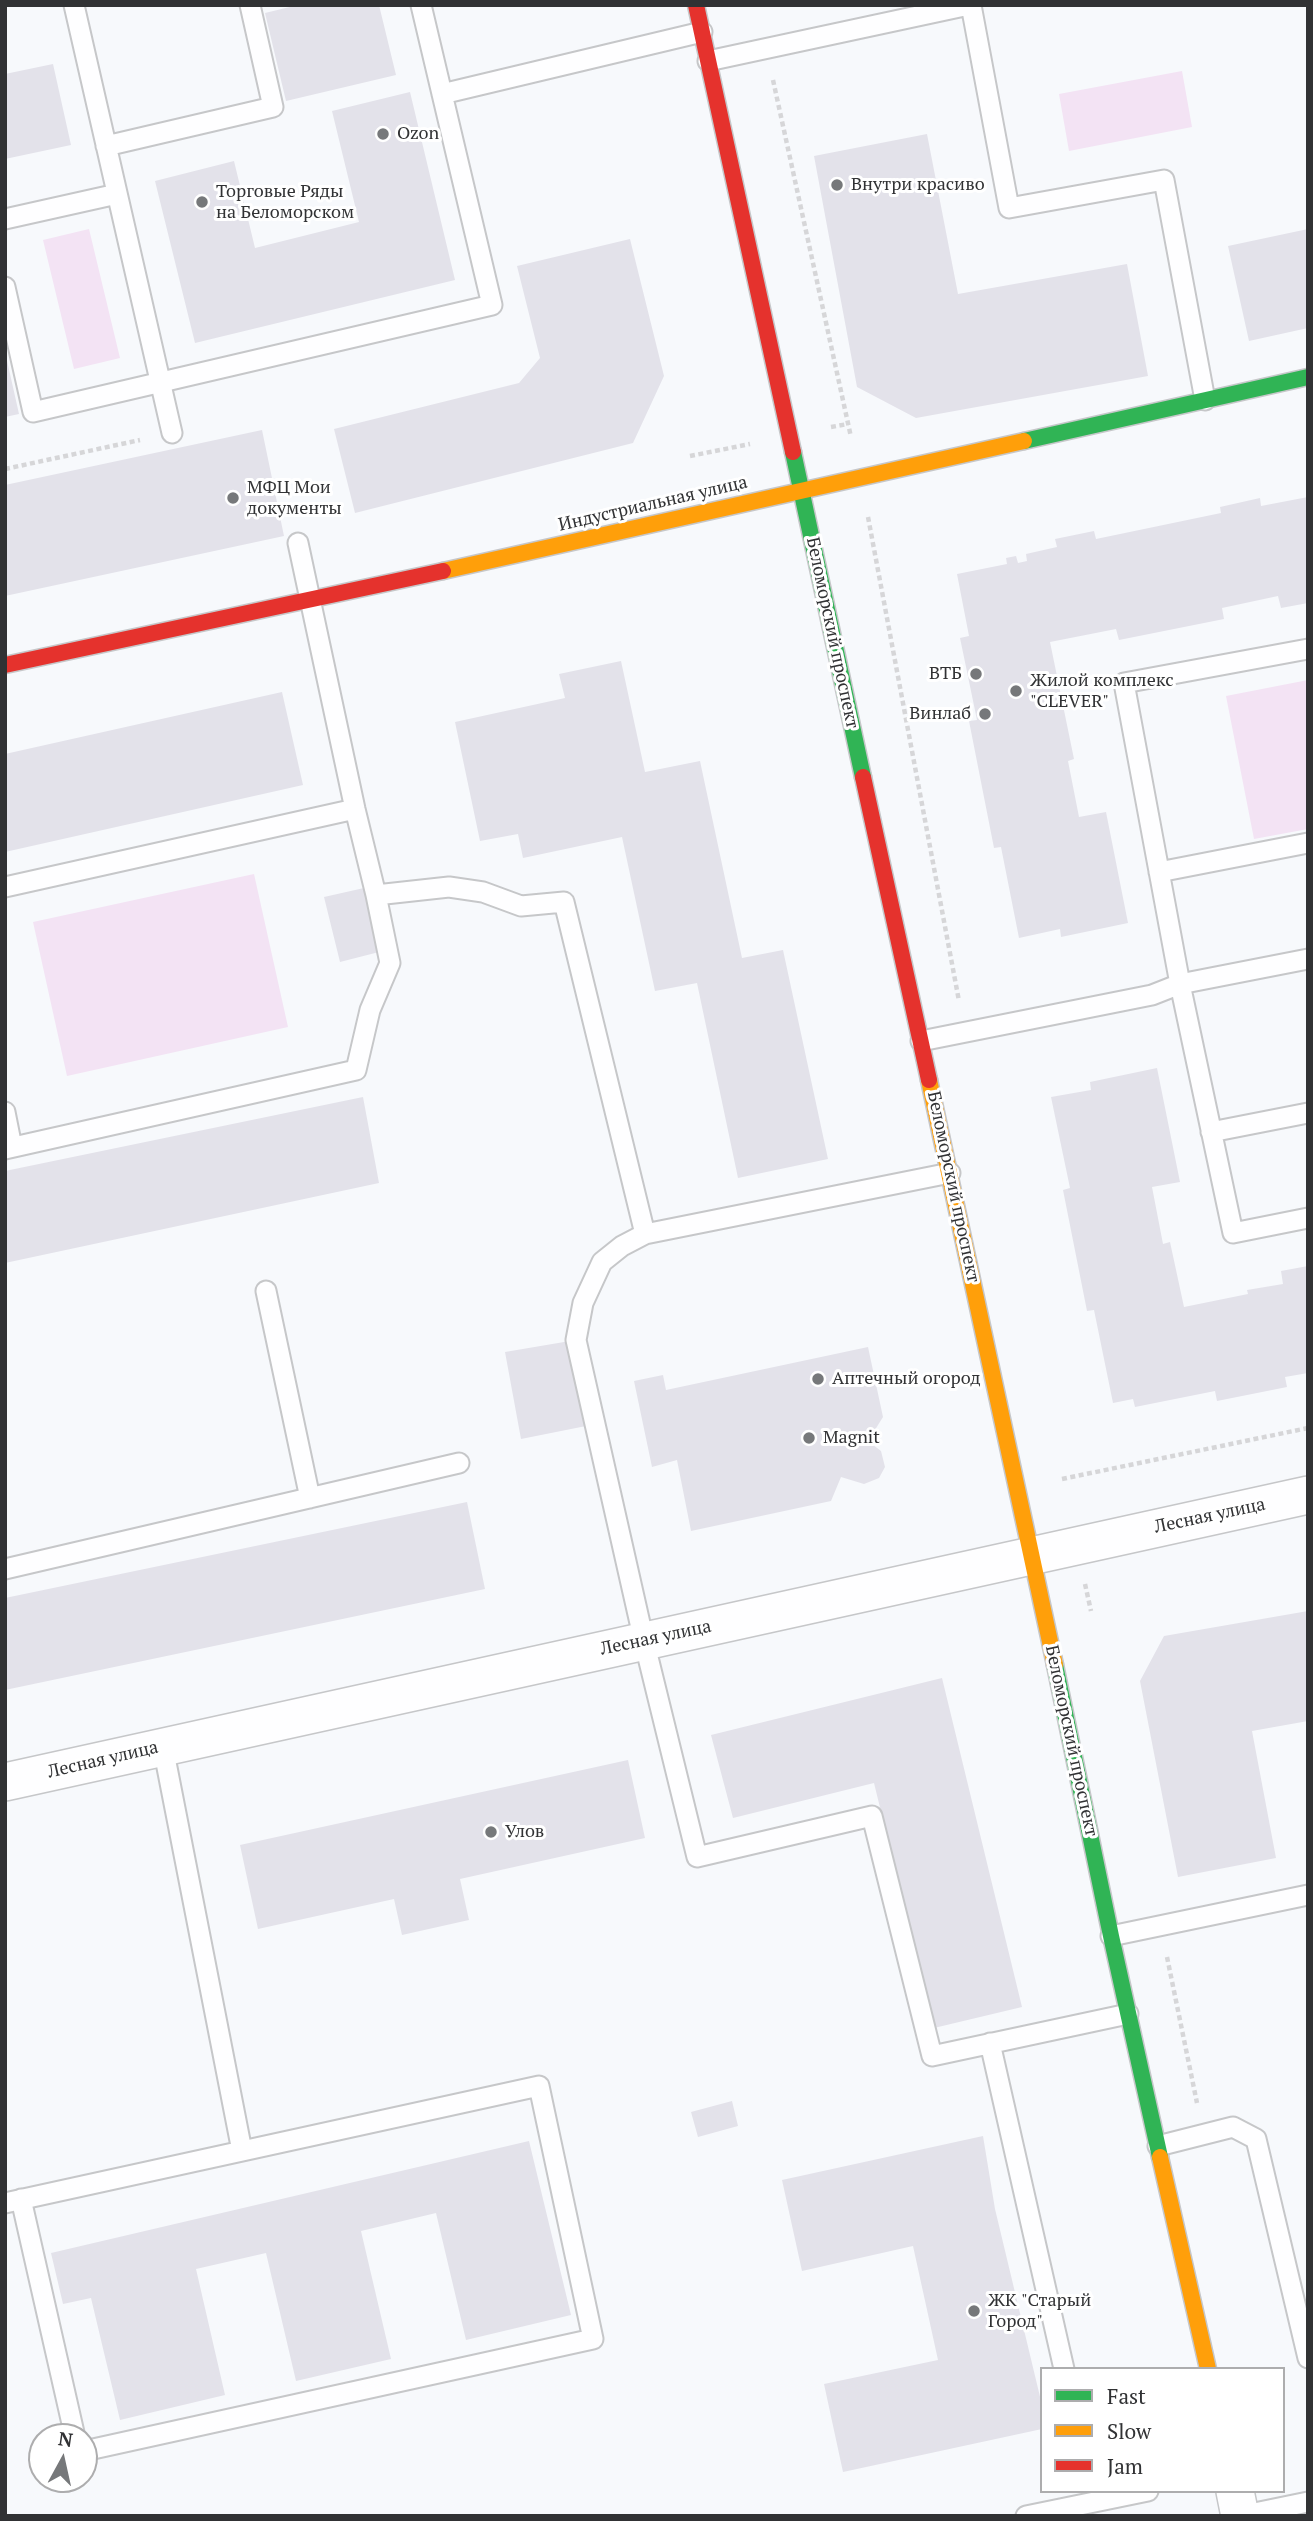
<!DOCTYPE html>
<meta charset="utf-8">
<style>
body{margin:0}
#map{position:relative;width:1313px;height:2521px;overflow:hidden;background:#f7f9fc;font-family:"PT Serif",serif}
canvas{display:block}
.frame{position:absolute;inset:0;border:7px solid #313234;pointer-events:none}
.legend{position:absolute;left:1040px;top:2367px;width:245px;height:126px;box-sizing:border-box;background:#fff;border:2px solid #adadae;margin:0;padding:9px 12px;list-style:none;font-size:21px;color:#313234}
.legend li{display:flex;align-items:center;gap:14px;height:35px}
.legend b{width:35px;border:2px solid #adadae}
.north{position:absolute;left:28px;top:2423px;width:70px;height:70px;box-sizing:border-box;background:#fff;border:2px solid #adadae;border-radius:50%;rotate:8deg;font-size:19px;font-weight:700;line-height:28px;text-align:center;color:#313234}
.north::after{content:'';display:block;margin:auto;width:24px;height:32px;background:#76787a;clip-path:polygon(50% 0,100% 100%,50% 72%,0 100%)}
</style>
<div id="map">
<canvas width="1313" height="2521"></canvas>
<div class="frame"></div>
<ul class="legend">
<li><b style="height:9px;background:#30b455"></b>Fast</li>
<li><b style="height:9px;background:#ff9f0a"></b>Slow</li>
<li><b style="height:9px;background:#e5322d"></b>Jam</li>
</ul>
<div class="north">N</div>
</div>
<script>
const context = document.querySelector('canvas').getContext('2d');
context.lineJoin = 'round';
function paint(path, color) { context.fillStyle = color; context.fill(path, 'evenodd'); }
const shape = rows => new Path2D(rows.map(r => 'M' + r).join(''));
function stroke(path, color, width, dash) { context.strokeStyle = color; context.lineWidth = width; context.lineCap = dash ? 'butt' : 'round'; context.setLineDash(dash || []); context.stroke(path); }
function label(font, color, halo, rows, align = 'center') {
  context.font = font + ' "PT Serif",serif'; context.lineWidth = 6; context.setLineDash([]); context.textBaseline = 'middle'; context.strokeStyle = halo; context.fillStyle = color; for (const [text, x, y, turn = 0] of rows) {
    context.save(); context.translate(x, y); context.rotate((+turn || 0) * Math.PI / 180); context.textAlign = isNaN(turn) ? turn : align; if (halo) context.strokeText(text, 0, 0); context.fillText(text, 0, 0); context.restore();
  }
}
const green = shape([
 [1182,71,1192,127,1069,151,1059,94],
 [89,229,120,358,74,369,43,240],
 [1308,680,1308,829,1254,839,1226,696],
 [254,874,288,1027,67,1076,33,922]
]);
const building = shape([
 [298,5,379,5,396,75,286,101,265,13],
 [53,64,71,145,5,159,5,74],
 [410,92,455,280,195,343,155,181,234,161,255,248,359,222,332,111],
 [927,134,958,294,1127,264,1148,376,916,418,857,387,814,156],
 [1308,229,1308,328,1249,341,1228,246],
 [630,239,664,376,633,443,355,513,334,429,519,383,540,358,517,266],
 [6,356,19,414,5,417,5,357],
 [262,430,284,536,5,596,5,485],
 [1308,497,1308,603,1281,608,1278,596,1222,608,1224,619,1119,640,1116,629,1050,642,1074,759,1068,761,1079,817,1106,812,1128,923,1061,937,1060,929,1019,938,1001,847,994,848,969,721,977,720,960,638,969,636,957,574,1007,564,1006,558,1016,556,1018,563,1027,561,1026,554,1057,547,1055,539,1094,531,1096,539,1221,513,1220,507,1260,498,1261,506],
 [621,661,645,772,700,761,742,958,783,950,828,1159,738,1178,697,983,655,991,622,837,523,858,518,834,480,841,455,722,565,698,559,674],
 [282,692,303,785,5,852,5,754],
 [364,888,379,952,340,962,324,897],
 [1157,1068,1180,1182,1152,1187,1163,1244,1170,1242,1184,1307,1248,1294,1247,1290,1283,1284,1281,1271,1308,1266,1308,1373,1285,1377,1287,1387,1217,1401,1215,1391,1135,1407,1133,1399,1113,1403,1094,1310,1087,1311,1063,1190,1070,1188,1051,1097,1091,1090,1090,1082],
 [363,1097,379,1183,5,1263,5,1171],
 [570,1341,586,1426,521,1439,505,1352],
 [868,1347,883,1417,868,1441,881,1451,885,1467,879,1478,864,1484,841,1477,831,1501,691,1531,677,1460,652,1467,634,1381,663,1375,666,1390],
 [467,1502,485,1589,5,1690,5,1598],
 [1308,1611,1308,1721,1252,1731,1276,1858,1178,1877,1140,1681,1164,1636],
 [942,1678,1022,2007,934,2028,874,1783,733,1818,711,1735],
 [628,1760,645,1838,460,1879,469,1920,402,1935,394,1899,258,1929,240,1845],
 [732,2101,738,2126,698,2137,691,2112],
 [983,2136,995,2209,1042,2405,1042,2429,843,2472,824,2384,938,2360,913,2246,802,2271,782,2180],
 [529,2141,571,2315,466,2340,436,2213,361,2231,391,2359,296,2381,266,2253,196,2269,225,2395,120,2420,91,2298,63,2304,51,2253]
]);
const path = shape([
 [773,80,851,437],
 [831,427,848,424],
 [690,456,750,444],
 [5,469,140,440],
 [868,517,959,1001],
 [1062,1479,1308,1428],
 [1085,1584,1091,1611],
 [1167,1957,1197,2103]
]);
const lane = shape([
 [74,5,172,433],
 [971,5,1009,208,1164,180,1205,400],
 [708,61,969,5],
 [442,94,702,32],
 [106,146,273,107,250,5],
 [5,219,117,194],
 [5,287,33,412,492,305,421,5],
 [298,543,355,809,376,895,449,887,483,892,521,906,564,902,645,1234,622,1246,602,1262,583,1303,576,1340,644,1641,697,1857,872,1816,932,2056,1128,2014],
 [1308,649,1124,683,1180,984,1233,1233,1308,1218],
 [1159,872,1308,843],
 [5,887,355,809],
 [921,1041,1152,995,1180,984,1308,959],
 [5,1112,12,1147],
 [1211,1132,1308,1113],
 [5,1149,356,1070,370,1010,390,963,376,895],
 [645,1234,950,1173],
 [266,1291,310,1498],
 [5,1569,459,1463],
 [163,1747,242,2151],
 [1111,1936,1308,1895],
 [990,2043,1064,2369],
 [1158,2146,1233,2127,1256,2139,1308,2358],
 [21,2199,75,2437],
 [5,2203,539,2086,593,2339,84,2451],
 [1026,2516,1148,2491],
 [1240,2516,1308,2502]
]);
const street = shape([
 [5,1782,1308,1495],
 [1235,2491,1240,2516]
]);
const fast = shape([
 [1024,441,1308,377],
 [793,452,863,777],
 [1055,1665,1111,1936,1160,2157]
]);
const slow = shape([
 [443,571,1024,441],
 [929,1080,1055,1665],
 [1160,2157,1208,2369]
]);
const jam = shape([
 [696,5,793,452],
 [5,665,443,571],
 [863,777,929,1080]
]);
const markers = [
 [383,134,7,"#76787a"],
 [837,185,7,"#76787a"],
 [202,202,7,"#76787a"],
 [233,498,7,"#76787a"],
 [976,674,7,"#76787a"],
 [1016,691,7,"#76787a"],
 [985,714,7,"#76787a"],
 [818,1379,7,"#76787a"],
 [809,1438,7,"#76787a"],
 [491,1832,7,"#76787a"],
 [974,2311,7,"#76787a"]
];
const poiNames = [
 ["Ozon",397,134],
 ["Внутри красиво",851,185],
 ["Торговые Ряды",216,192],
 ["на Беломорском",216,213],
 ["МФЦ Мои",247,488],
 ["документы",247,509],
 ["ВТБ",962,674,"right"],
 ["Жилой комплекс",1030,681],
 ["\"СLEVER\"",1030,702],
 ["Винлаб",971,714,"right"],
 ["Аптечный огород",832,1379],
 ["Magnit",823,1438],
 ["Улов",505,1832],
 ["ЖК \"Старый",988,2301],
 ["Город\"",988,2322]
];
const streetNames = [
 ["Индустриальная улица",653,504,-13],
 ["Беломорский проспект",832,633,78],
 ["Беломорский проспект",953,1187,78],
 ["Лесная улица",1210,1516,-12],
 ["Лесная улица",656,1638,-12],
 ["Беломорский проспект",1071,1741,78],
 ["Лесная улица",103,1760,-13]
];
paint(green, '#f3e3f4');
paint(building, '#e3e2ea');
stroke(lane, '#c6c7c9', 23);
stroke(street, '#c6c7c9', 40);
stroke(fast, '#c6c7c9', 19);
stroke(slow, '#c6c7c9', 19);
stroke(jam, '#c6c7c9', 19);
stroke(path, '#d6d6d8', 4.5, [5, 3.5]);
stroke(lane, '#fefeff', 19);
stroke(street, '#fefeff', 37);
stroke(fast, '#30b455', 16);
stroke(slow, '#ff9f0a', 16);
stroke(jam, '#e5322d', 16);
for (const [x, y, r, color] of markers) { const dot = new Path2D(); dot.arc(x, y, r, 0, 2 * Math.PI); context.fillStyle = color; context.fill(dot); stroke(dot, '#fff', 2.5); }
label('18px', '#313234', '#fff', poiNames, 'left');
label('18px', '#313234', '#fff', streetNames);
</script>
